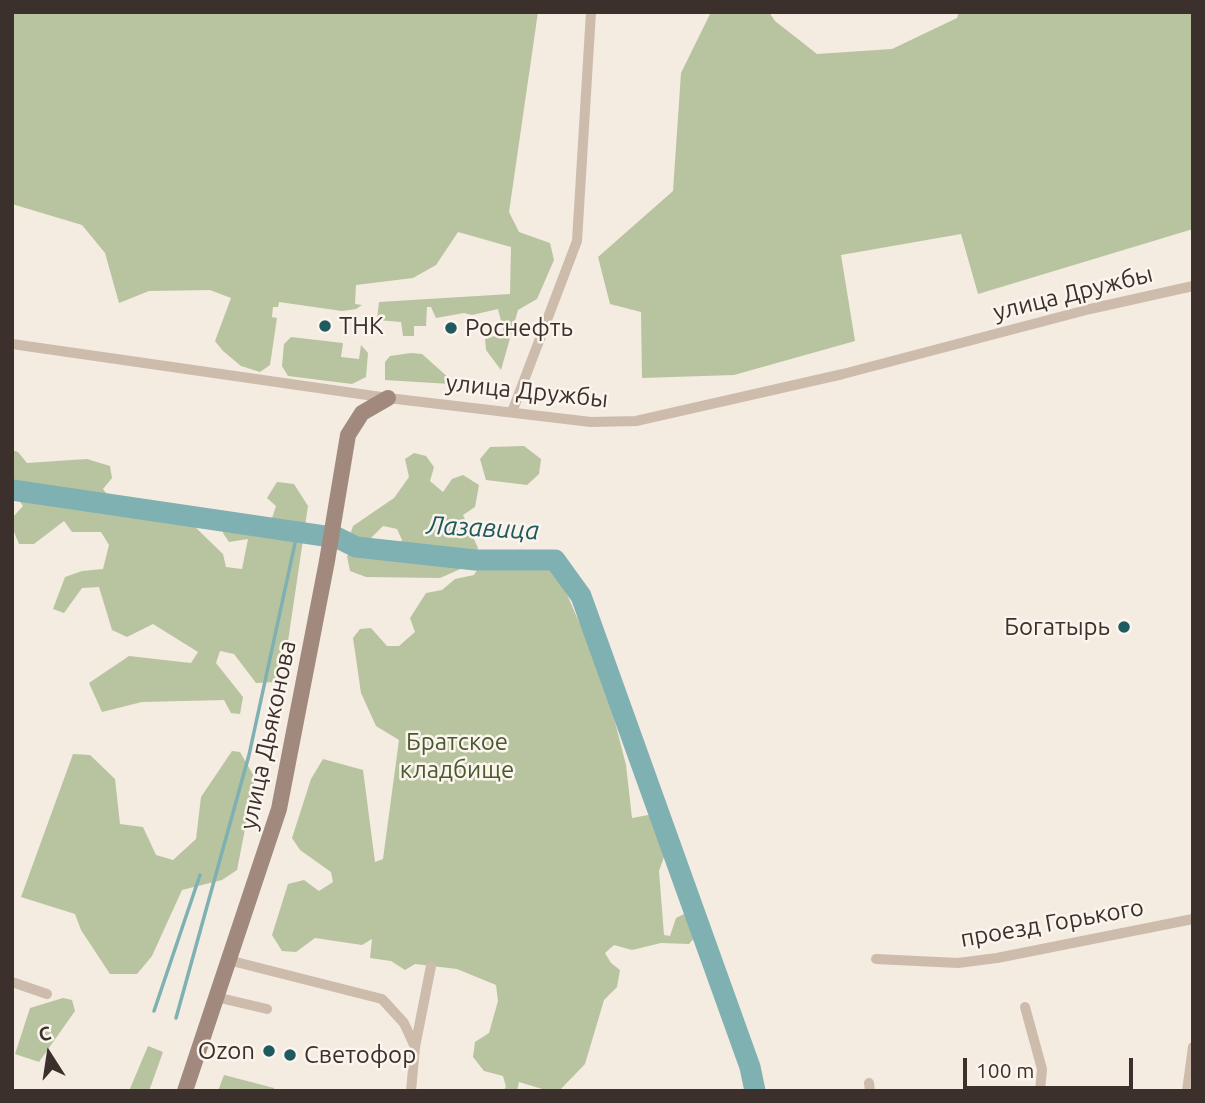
<!DOCTYPE html>
<meta charset="utf-8">
<style>
body{margin:0}
#map{position:relative;width:1205px;height:1103px;overflow:hidden;background:#f4ebe1;font-family:Ubuntu,sans-serif}
canvas{display:block}
.frame{position:absolute;inset:0;border:14px solid #3b302b;pointer-events:none}
.north{position:absolute;left:14px;top:1019px;width:70px;height:70px;-webkit-text-stroke:5px #fbf5ee;paint-order:stroke;rotate:348deg;font-size:19px;font-weight:700;line-height:28px;text-align:center;color:#3b302b}
.north::after{content:'';display:block;margin:auto;width:24px;height:32px;background:#3b302b;clip-path:polygon(50% 0,100% 100%,50% 72%,0 100%)}
.scale{position:absolute;left:963px;top:1058px;width:170px;height:32px;box-sizing:border-box;border:4px solid #3b302b;border-top:0;padding-left:9px;font-size:21px;line-height:24px;white-space:nowrap;color:#3b302b;-webkit-text-stroke:5px #fbf5ee;paint-order:stroke}
</style>
<div id="map">
<canvas width="1205" height="1103"></canvas>
<div class="frame"></div>
<div class="north">С</div>
<div class="scale">100 m</div>
</div>
<script>
const context = document.querySelector('canvas').getContext('2d');
context.lineJoin = 'round';
function paint(path, color) { context.fillStyle = color; context.fill(path, 'evenodd'); }
const shape = rows => new Path2D(rows.map(r => 'M' + r).join(''));
function stroke(path, color, width, dash) { context.strokeStyle = color; context.lineWidth = width; context.lineCap = dash ? 'butt' : 'round'; context.setLineDash(dash || []); context.stroke(path); }
function label(font, color, halo, rows, align = 'center') {
  context.font = font + ' Ubuntu,sans-serif'; context.lineWidth = 5; context.setLineDash([]); context.textBaseline = 'middle'; context.strokeStyle = halo; context.fillStyle = color; for (const [text, x, y, turn = 0] of rows) {
    context.save(); context.translate(x, y); context.rotate((+turn || 0) * Math.PI / 180); context.textAlign = isNaN(turn) ? turn : align; if (halo) context.strokeText(text, 0, 0); context.fillText(text, 0, 0); context.restore();
  }
}
const green = shape([
 [12,12,538,12,509,212,519,232,550,243,554,260,537,299,518,310,501,370,486,350,485,339,504,333,498,309,472,315,464,313,436,318,431,307,427,307,426,326,414,326,414,336,403,336,401,322,377,320,379,302,510,294,511,247,458,232,436,265,413,278,356,285,355,304,362,305,356,309,342,311,279,302,278,307,273,307,272,317,277,318,270,365,260,372,241,366,223,351,215,341,231,298,210,290,149,291,119,303,105,253,82,225,12,204],
 [711,12,769,12,775,21,817,54,892,49,957,18,959,12,1193,12,1193,229,978,294,961,234,841,255,855,341,734,375,642,378,641,312,610,304,598,257,673,191,681,73],
 [291,337,343,343,341,357,359,359,361,345,368,353,366,377,352,384,288,376,282,366,284,344],
 [411,353,422,354,450,379,450,384,385,380,385,362,390,356],
 [524,446,541,459,539,474,527,485,486,480,480,459,490,447],
 [12,450,18,452,27,463,87,459,110,466,112,478,103,489,120,512,194,526,223,554,226,567,242,569,248,539,229,542,223,533,228,519,272,518,276,506,267,498,277,482,294,484,308,506,287,648,275,682,256,683,234,654,220,651,216,663,243,697,240,714,231,713,224,700,142,702,102,712,89,683,129,656,191,663,198,652,153,624,127,637,112,630,99,587,82,588,64,613,53,609,65,577,82,571,103,569,109,545,101,532,72,532,64,521,34,544,19,544,12,527,12,518,23,506,15,495,12,495],
 [414,453,426,456,434,467,430,481,443,492,452,479,463,475,479,485,475,507,463,515,478,548,474,563,440,578,366,577,350,571,347,556,354,550,396,555,402,540,397,529,383,526,370,539,359,543,350,535,353,526,394,498,409,477,405,459],
 [481,563,496,566,515,565,533,567,555,567,579,622,592,632,626,765,632,818,648,815,658,820,665,854,659,871,664,935,670,936,676,918,686,913,695,923,696,936,689,944,661,943,632,950,614,945,605,953,611,963,620,970,617,987,604,1000,585,1064,559,1091,549,1091,519,1082,517,1091,503,1091,506,1087,503,1076,484,1071,473,1057,475,1042,489,1033,498,1001,496,985,457,969,415,964,405,970,391,961,370,958,372,939,362,945,315,938,296,952,282,951,272,935,288,884,304,880,319,891,333,882,331,872,300,850,292,838,311,779,323,759,363,770,375,862,383,859,399,740,376,726,361,693,353,638,360,629,371,628,387,646,399,646,415,632,410,618,426,593,442,590,455,579,474,575],
 [232,751,240,752,255,778,237,870,222,880,182,890,152,956,137,974,110,974,81,930,75,914,21,897,73,754,90,755,115,779,120,824,143,827,156,855,173,860,196,839,201,797],
 [63,998,72,1000,75,1011,39,1062,15,1054,30,1008],
 [148,1046,163,1052,149,1091,129,1091],
 [224,1075,274,1088,274,1091,218,1091]
]);
const stream = shape([
 [154,1011,200,875],
 [176,1018,249,755,297,534]
]);
const river = shape([
 [12,490,338,538,356,547,475,560,555,560,581,596,750,1067,755,1091]
]);
const street = shape([
 [12,344,388,398,591,422,636,421,843,374,1090,309,1193,286],
 [512,412,577,241,591,12],
 [876,959,958,963,997,958,1193,919],
 [228,960,382,999,404,1023,415,1047],
 [12,982,47,994],
 [216,997,267,1009],
 [1025,1007,1042,1069,1040,1091],
 [869,1083,870,1091],
 [411,1091,415,1047,431,966],
 [1187,1091,1193,1047]
]);
const secondary = shape([
 [185,1091,279,809,327,561,348,435,362,413,388,398]
]);
const markers = [
 [325,326,7,"#1f5a5e"],
 [451,328,7,"#1f5a5e"],
 [1124,627,7,"#1f5a5e"],
 [269,1051,7,"#1f5a5e"],
 [290,1055,7,"#1f5a5e"]
];
const streetNames = [
 ["улица Дружбы",1073,293,-14],
 ["улица Дружбы",527,391,6],
 ["улица Дьяконова",268,735,-78],
 ["проезд Горького",1052,923,-10]
];
const poiNames = [
 ["ТНК",339,326],
 ["Роснефть",465,328],
 ["Богатырь",1110,627,"right"],
 ["Ozon",255,1051,"right"],
 ["Светофор",304,1055]
];
const parkNames = [
 ["Братское",457,742],
 ["кладбище",457,770]
];
const waterNames = [
 ["Лазавица",483,528,3]
];
paint(green, '#b8c4a0');
stroke(stream, '#7fb0b2', 3.5);
stroke(river, '#7fb0b2', 21);
stroke(street, '#cdbbac', 10);
stroke(secondary, '#a18a7d', 16);
for (const [x, y, r, color] of markers) { const dot = new Path2D(); dot.arc(x, y, r, 0, 2 * Math.PI); context.fillStyle = color; context.fill(dot); stroke(dot, '#fbf5ee', 2.5); }
label('24px', '#3b302b', '#fbf5ee', streetNames);
label('24px', '#3b302b', '#fbf5ee', poiNames, 'left');
label('24px', '#4a5a2e', '#fbf5ee', parkNames);
label('italic 26px', '#1f5a5e', '#fbf5ee', waterNames);
</script>
